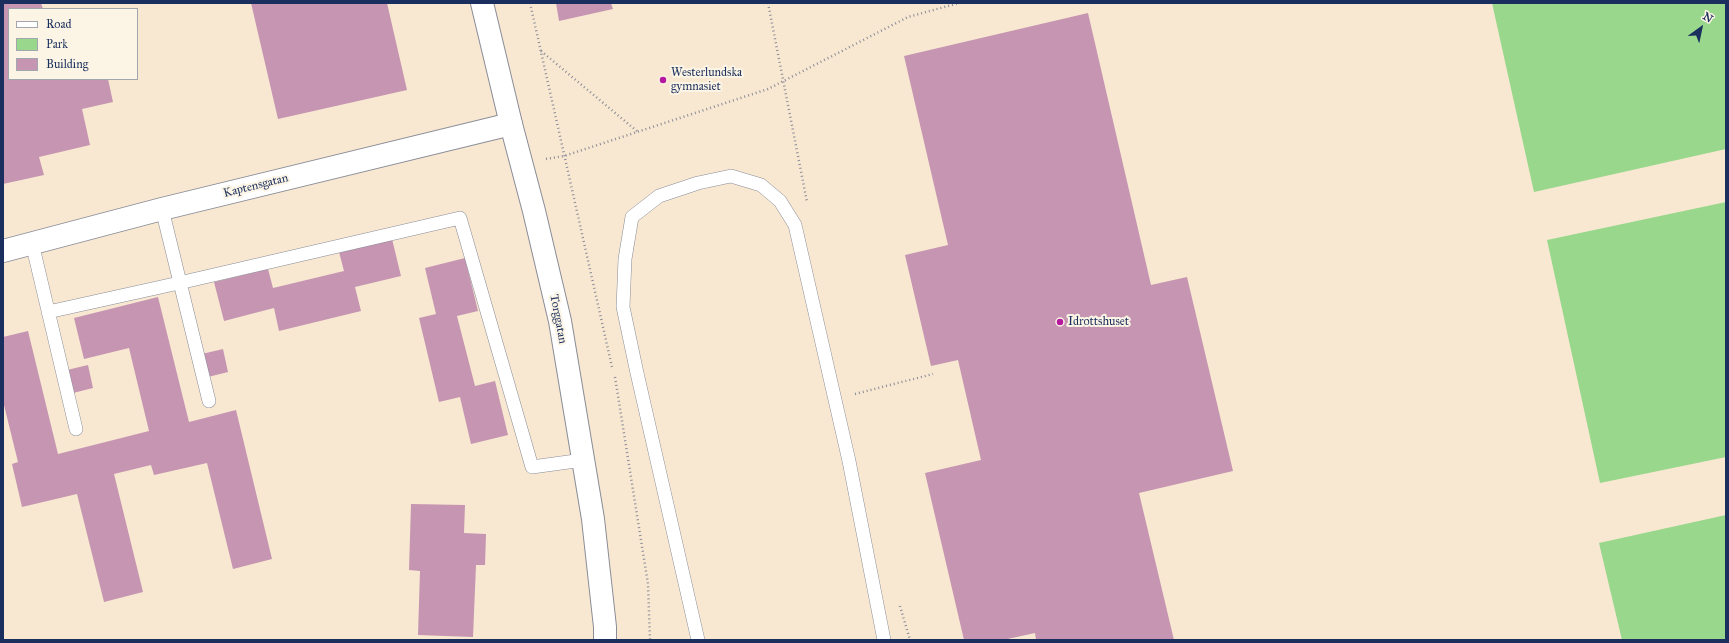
<!DOCTYPE html>
<style>
body{margin:0}
#map{position:relative;width:1729px;height:643px;overflow:hidden;background:#f8e8d1;font-family:"IM FELL Great Primer",serif}
canvas{display:block}
.frame{position:absolute;inset:0;border:4px solid #1b2f5e;pointer-events:none}
.legend{position:absolute;left:8px;top:8px;width:130px;height:72px;box-sizing:border-box;background:#fcf5e5;border:1px solid #a2a6af;margin:0;padding:5px 7px;list-style:none;font-size:12px;color:#1b2f5e}
.legend li{display:flex;align-items:center;gap:8px;height:20px}
.legend b{width:20px;border:1px solid #a2a6af}
.north{position:absolute;left:1681px;top:8px;width:40px;height:40px;-webkit-text-stroke:3px #fcf5e5;paint-order:stroke;rotate:33deg;font-size:11px;font-weight:700;line-height:16px;text-align:center;color:#1b2f5e}
.north::after{content:'';display:block;margin:auto;width:14px;height:18px;background:#1b2f5e;clip-path:polygon(50% 0,100% 100%,50% 72%,0 100%)}
</style>
<div id="map">
<canvas width="1729" height="643"></canvas>
<div class="frame"></div>
<ul class="legend">
<li><b style="height:5px;background:#fff"></b>Road</li>
<li><b style="height:11px;background:#98d78c"></b>Park</li>
<li><b style="height:11px;background:#c595b2"></b>Building</li>
</ul>
<div class="north">N</div>
</div>
<script>
const context = document.querySelector('canvas').getContext('2d');
context.lineJoin = 'round';
function paint(path, color) { context.fillStyle = color; context.fill(path, 'evenodd'); }
const shape = rows => new Path2D(rows.map(r => 'M' + r).join(''));
function stroke(path, color, width, dash) { context.strokeStyle = color; context.lineWidth = width; context.lineCap = dash ? 'butt' : 'round'; context.setLineDash(dash || []); context.stroke(path); }
function label(font, color, halo, rows, align = 'center') {
  context.font = font + ' "IM FELL Great Primer",serif'; context.lineWidth = 4; context.setLineDash([]); context.textBaseline = 'middle'; context.strokeStyle = halo; context.fillStyle = color; for (const [text, x, y, turn = 0] of rows) {
    context.save(); context.translate(x, y); context.rotate((+turn || 0) * Math.PI / 180); context.textAlign = isNaN(turn) ? turn : align; if (halo) context.strokeText(text, 0, 0); context.fillText(text, 0, 0); context.restore();
  }
}
const green = shape([
 [1492,3,1726,3,1726,149,1534,192],
 [1726,202,1726,457,1600,483,1547,240],
 [1726,515,1726,640,1622,640,1599,543]
]);
const building = shape([
 [3,3,41,3,43,9,9,9,9,79,108,79,113,102,82,109,90,145,39,157,44,175,3,184],
 [251,3,387,3,407,90,278,119],
 [556,3,611,3,613,9,559,21],
 [1088,13,1151,285,1187,277,1233,471,1139,493,1174,640,1036,640,1035,633,1003,640,964,640,925,473,981,460,958,360,931,366,905,255,948,245,904,56],
 [392,239,401,276,355,287,361,311,279,331,274,308,224,321,214,282,268,269,273,288,344,271,339,252],
 [465,258,478,311,457,316,475,386,495,381,508,435,471,444,460,397,439,402,419,318,436,314,425,268],
 [158,297,189,422,236,410,272,559,233,569,207,463,154,475,151,465,114,474,143,592,104,602,77,494,22,507,12,464,18,462,3,401,3,337,28,331,58,454,149,431,129,348,84,359,74,318],
 [223,349,228,372,208,377,202,354],
 [88,365,93,388,73,393,67,370],
 [411,504,465,505,464,533,486,534,485,565,476,565,473,637,418,635,420,571,409,570]
]);
const path = shape([
 [530,3,612,367],
 [768,3,807,202],
 [541,51,638,132],
 [546,159,564,156,768,89,908,17,959,3],
 [615,377,648,584,650,640],
 [855,394,933,374],
 [900,606,910,640]
]);
const service = shape([
 [162,209,209,401],
 [32,243,76,429],
 [48,312,179,283,460,218,532,467,583,460],
 [698,640,637,373,623,307,625,259,632,217,659,196,698,183,731,176,761,185,780,201,795,225,849,461,884,640]
]);
const minor = shape([
 [3,251,162,209,511,124]
]);
const tertiary = shape([
 [482,3,511,124,534,211,560,321,593,519,605,627,605,640]
]);
const markers = [
 [663,80,4,"#b5179e"],
 [1060,322,4,"#b5179e"]
];
const poiNames = [
 ["Westerlundska",671,73],
 ["gymnasiet",671,87],
 ["Idrottshuset",1068,322]
];
const streetNames = [
 ["Kaptensgatan",256,186,-14],
 ["Torggatan",558,319,79]
];
paint(green, '#98d78c');
paint(building, '#c595b2');
stroke(service, '#8a8c98', 14);
stroke(minor, '#8a8c98', 24);
stroke(tertiary, '#8a8c98', 24);
stroke(path, '#8a8c98', 2.5, [1, 3]);
stroke(service, '#fff', 13);
stroke(minor, '#fff', 22);
stroke(tertiary, '#fff', 22);
for (const [x, y, r, color] of markers) { const dot = new Path2D(); dot.arc(x, y, r, 0, 2 * Math.PI); context.fillStyle = color; context.fill(dot); stroke(dot, '#fcf5e5', 1.5); }
label('12px', '#1b2f5e', '#fcf5e5', poiNames, 'left');
label('12px', '#1b2f5e', '#fcf5e5', streetNames);
</script>
